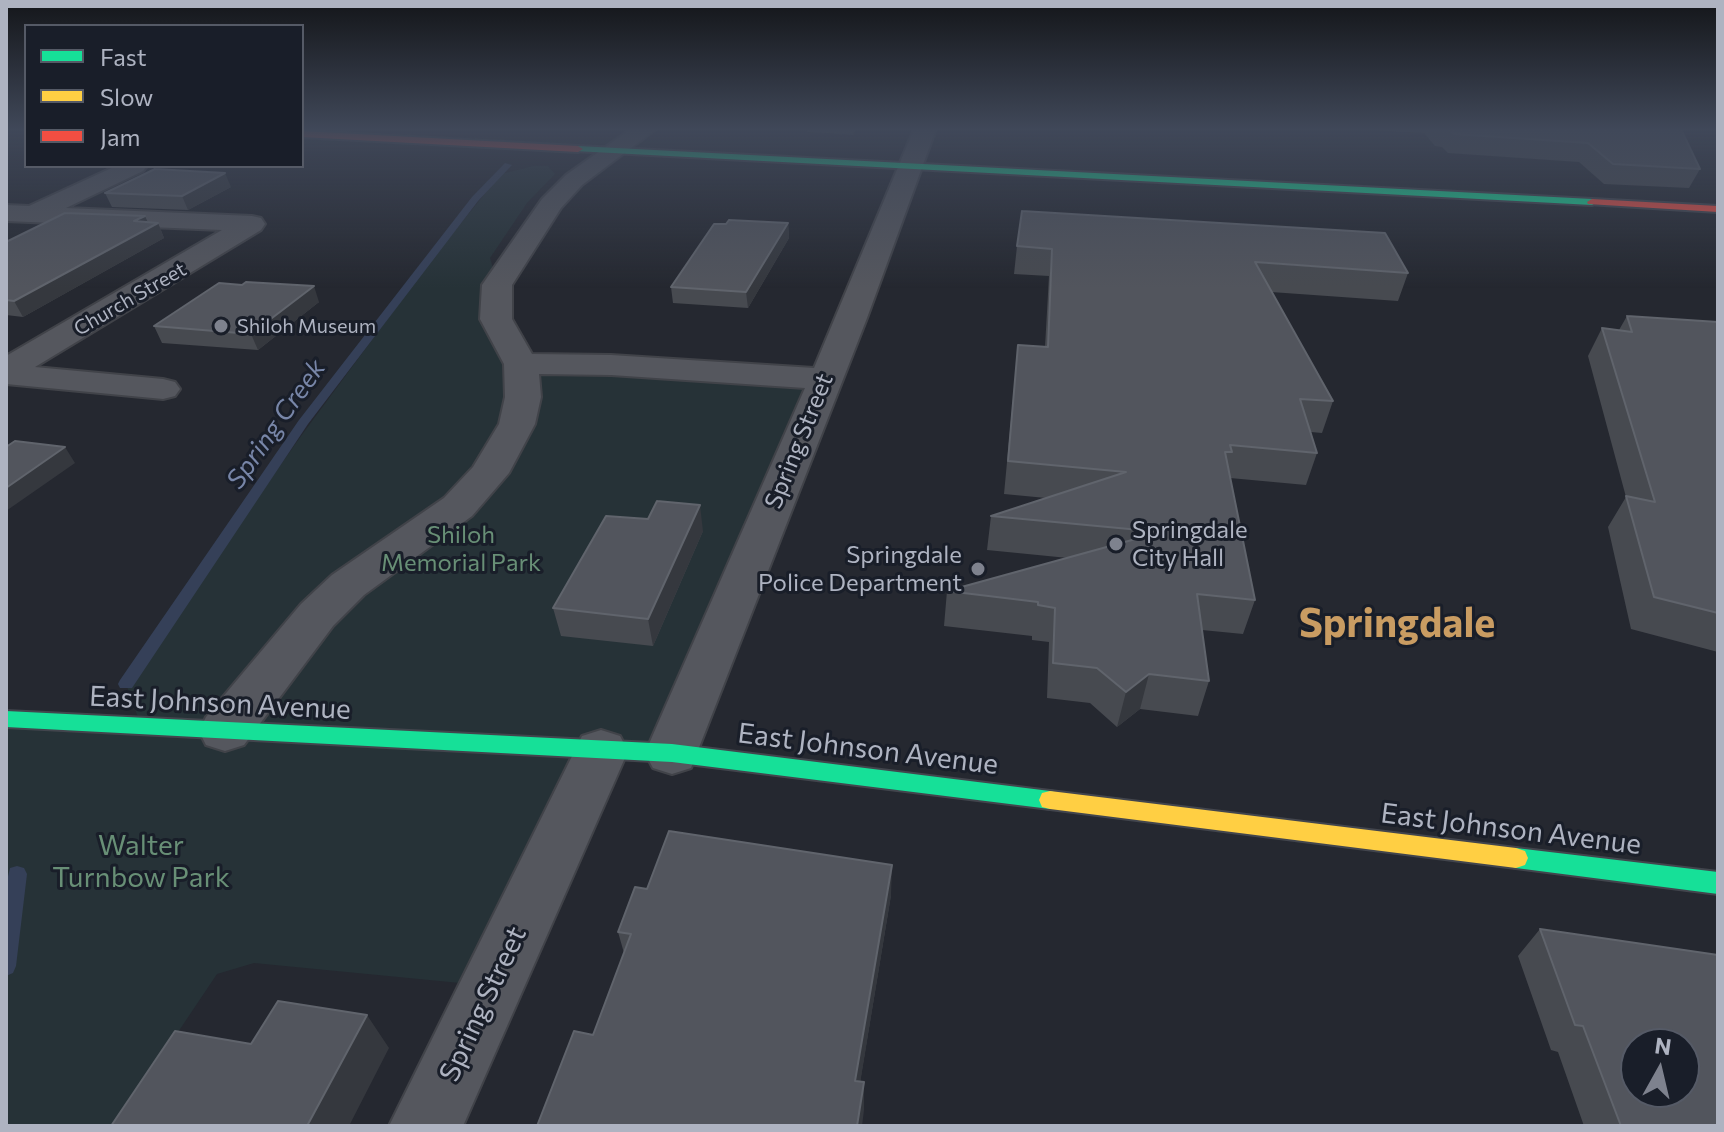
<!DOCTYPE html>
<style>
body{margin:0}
#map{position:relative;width:1724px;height:1132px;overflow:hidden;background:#252830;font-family:Commissioner,sans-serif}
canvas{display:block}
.frame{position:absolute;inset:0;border:8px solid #aeb3c1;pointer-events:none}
.legend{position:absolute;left:24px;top:24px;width:280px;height:144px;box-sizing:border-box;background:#191e29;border:2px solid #555a66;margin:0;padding:10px 14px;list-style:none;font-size:24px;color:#aeb3c1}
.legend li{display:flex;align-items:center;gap:16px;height:40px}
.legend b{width:40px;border:2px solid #555a66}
.north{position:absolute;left:1620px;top:1028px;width:80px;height:80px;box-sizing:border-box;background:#191e29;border:2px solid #555a66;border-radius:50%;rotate:8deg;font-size:22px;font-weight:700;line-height:32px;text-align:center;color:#aeb3c1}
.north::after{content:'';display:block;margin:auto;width:28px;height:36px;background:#7e828e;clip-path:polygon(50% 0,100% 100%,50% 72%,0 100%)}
</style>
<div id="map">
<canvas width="1724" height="1132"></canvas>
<div class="frame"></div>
<ul class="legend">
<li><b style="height:10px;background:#16e098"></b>Fast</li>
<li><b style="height:10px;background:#ffcf43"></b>Slow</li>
<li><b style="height:10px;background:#f24e42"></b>Jam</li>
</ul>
<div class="north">N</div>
</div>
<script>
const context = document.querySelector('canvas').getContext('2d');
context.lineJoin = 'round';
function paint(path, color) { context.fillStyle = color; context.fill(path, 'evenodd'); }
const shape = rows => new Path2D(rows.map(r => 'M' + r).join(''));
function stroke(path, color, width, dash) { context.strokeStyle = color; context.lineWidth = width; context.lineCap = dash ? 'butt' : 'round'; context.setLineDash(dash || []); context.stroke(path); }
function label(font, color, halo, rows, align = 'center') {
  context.font = font + ' Commissioner,sans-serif'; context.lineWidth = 6; context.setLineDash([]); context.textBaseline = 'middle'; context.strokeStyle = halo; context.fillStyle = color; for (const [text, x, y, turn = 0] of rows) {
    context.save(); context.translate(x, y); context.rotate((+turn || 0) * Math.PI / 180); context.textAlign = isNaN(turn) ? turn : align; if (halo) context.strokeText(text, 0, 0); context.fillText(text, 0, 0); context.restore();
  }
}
const green = shape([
 [533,166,548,166,555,174,527,203,490,258,521,364,824,379,672,753,601,752,491,986,254,963,217,974,115,1126,6,1126,6,719,141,726,126,684,301,436,431,260,501,174]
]);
const stream = shape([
 [505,163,512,165,478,201,308,424,132,688,120,688,118,684,120,680,299,420,472,197,505,163],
 [17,866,24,868,27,874,16,966,13,973,6,976,6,885,10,868,17,866]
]);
const street = shape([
 [631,129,656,129,582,185,561,208,512,285,512,319,532,354,611,355,814,368,914,129,936,129,867,318,691,768,672,774,653,768,645,753,805,388,611,375,539,374,541,397,535,424,509,473,472,516,364,595,333,626,244,745,225,751,206,745,199,731,206,717,301,604,332,575,444,498,473,467,499,424,505,397,504,364,480,319,482,285,542,199,566,175,631,129],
 [116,166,147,166,143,171,66,208,252,216,261,218,265,224,261,230,35,367,163,379,175,382,180,389,175,396,163,399,6,384,6,356,222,230,6,221,6,205,29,206,116,166],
 [601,730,620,736,628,751,463,1126,389,1126,582,736,601,730]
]);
const fast = shape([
 [578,146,1592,199,1597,202,1592,205,575,151,578,146],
 [6,711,672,744,1050,791,1058,793,1061,800,1058,807,1050,809,672,762,6,727,6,711],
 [1516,848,1718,872,1718,894,1516,868,1507,865,1504,858,1507,851,1516,848]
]);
const slow = shape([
 [1050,791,1516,848,1525,851,1528,858,1525,865,1516,868,1050,809,1042,807,1039,800,1042,793,1050,791]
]);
const jam = shape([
 [302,131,578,146,583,149,578,152,302,137,302,131],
 [1592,199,1718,206,1718,212,1588,204,1587,202,1592,199]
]);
const wall = shape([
 [807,129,856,129,853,135,807,132],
 [1352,129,1681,129,1700,169,1689,188,1604,184,1579,162,1448,153,1442,147,1435,146,1424,133],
 [231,187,188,210,112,207,105,193],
 [148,222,158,223,164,238,23,317,6,315,6,242],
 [788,223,789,238,748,308,673,303,671,287,726,224],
 [1017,246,1408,273,1398,301,1271,292,1333,401,1322,433,1311,432,1317,453,1306,485,1230,478,1255,600,1243,634,1202,630,1209,681,1198,716,1140,709,1117,727,1090,703,1047,698,1049,642,1032,640,1032,636,944,626,947,591,1068,558,987,550,991,516,1046,498,1004,494,1018,345,1045,347,1049,276,1014,274],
 [242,285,319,302,258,350,162,343,154,326],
 [1627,316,1718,322,1718,652,1631,629,1608,527,1626,497,1588,356,1602,328,1619,330],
 [703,531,653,646,561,636,553,608],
 [647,889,891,895,860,1082,864,1110,593,1035,624,953,618,932],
 [1540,929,1718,1126,1584,1126,1558,1052,1551,1050,1518,956]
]);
const shadedWall = shape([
 [225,173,231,187,188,210,182,196],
 [145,216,150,227,158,223,164,238,23,317,14,301,134,221],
 [788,223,789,238,748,308,746,292],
 [314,286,319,302,258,350,251,334],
 [65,447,75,463,6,511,6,488],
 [700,505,703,531,653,646,648,619],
 [1149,674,1140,709,1117,727,1126,692],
 [892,865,891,895,856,1108,855,1081],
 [367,1015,389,1048,349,1126,307,1126],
 [864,1082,864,1110,862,1126,857,1126]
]);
const building = shape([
 [1449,129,1681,129,1700,169,1613,164,1588,143,1454,134,1449,129],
 [155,169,225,173,182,196,105,193,155,169],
 [1022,211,1385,233,1408,273,1255,262,1333,401,1300,399,1317,453,1230,445,1232,452,1225,452,1255,600,1197,594,1209,681,1149,674,1126,692,1097,668,1053,663,1055,608,1038,605,1038,602,947,591,1161,532,991,516,1126,472,1008,461,1018,345,1048,347,1052,249,1017,246,1022,211],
 [65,213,145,216,134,221,158,223,14,301,6,300,6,242,65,213],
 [729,220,788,223,746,292,671,287,714,224,726,224,729,220],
 [246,282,314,286,251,334,154,326,219,283,242,285,246,282],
 [1627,316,1718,322,1718,613,1654,597,1626,496,1655,502,1602,328,1632,332,1627,316],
 [15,441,65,447,6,488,6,447,15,441],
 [657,501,700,505,648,619,553,608,606,516,648,519,657,501],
 [669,831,892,865,855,1081,864,1082,857,1126,537,1126,574,1031,593,1035,631,934,618,932,635,887,647,889,669,831],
 [1540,929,1718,955,1718,1126,1621,1126,1583,1026,1575,1025,1540,929],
 [1636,1044,1684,1044,1684,1092,1636,1092,1636,1044],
 [278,1001,367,1015,307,1126,111,1126,175,1031,251,1044,278,1001]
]);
const markers = [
 [221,326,8,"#7e828e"],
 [1116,544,8,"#7e828e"],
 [978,569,8,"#7e828e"]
];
const farStreetnames = [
 ["Church Street",130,299,-30]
];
const farPoinames = [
 ["Shiloh Museum",237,326]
];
const streetNames = [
 ["Spring Street",799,441,-68]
];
const poiNames = [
 ["Springdale",1132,530],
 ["City Hall",1132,558],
 ["Springdale",962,555,"right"],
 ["Police Department",962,583,"right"]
];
const parkNames = [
 ["Shiloh",461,535],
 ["Memorial Park",461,563]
];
const waterNames = [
 ["Spring Creek",276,424,-55]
];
const nearStreetnames = [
 ["East Johnson Avenue",220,703,3],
 ["East Johnson Avenue",868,749,7],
 ["East Johnson Avenue",1511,829,7],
 ["Spring Street",483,1004,-65]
];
const nearParknames = [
 ["Walter",141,846],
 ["Turnbow Park",141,878]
];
const townNames = [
 ["Springdale",1397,624]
];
paint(green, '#263237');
paint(stream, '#354058');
stroke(street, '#414349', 4);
stroke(fast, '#42454d', 4);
stroke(slow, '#42454d', 4);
stroke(jam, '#42454d', 4);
paint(street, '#55575e');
paint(fast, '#16e098');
paint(slow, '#ffcf43');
paint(jam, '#f24e42');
paint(wall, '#474a50');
paint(shadedWall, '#35383e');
paint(building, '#52555d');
stroke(building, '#60646c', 2);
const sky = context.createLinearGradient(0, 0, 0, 288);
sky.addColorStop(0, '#14161a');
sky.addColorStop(0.45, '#404859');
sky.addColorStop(1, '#40485900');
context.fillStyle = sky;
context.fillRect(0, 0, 1724, 288);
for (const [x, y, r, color] of markers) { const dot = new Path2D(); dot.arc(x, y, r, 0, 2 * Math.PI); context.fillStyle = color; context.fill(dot); stroke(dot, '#191e29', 3); }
label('20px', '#aeb3c1', '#191e29', farStreetnames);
label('20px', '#aeb3c1', '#191e29', farPoinames, 'left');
label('24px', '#aeb3c1', '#191e29', streetNames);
label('24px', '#aeb3c1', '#191e29', poiNames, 'left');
label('24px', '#688f76', '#191e29', parkNames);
label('italic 26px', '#7886a8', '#191e29', waterNames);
label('28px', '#aeb3c1', '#191e29', nearStreetnames);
label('28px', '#688f76', '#191e29', nearParknames);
label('bold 40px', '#c99c62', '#191e29', townNames);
</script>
